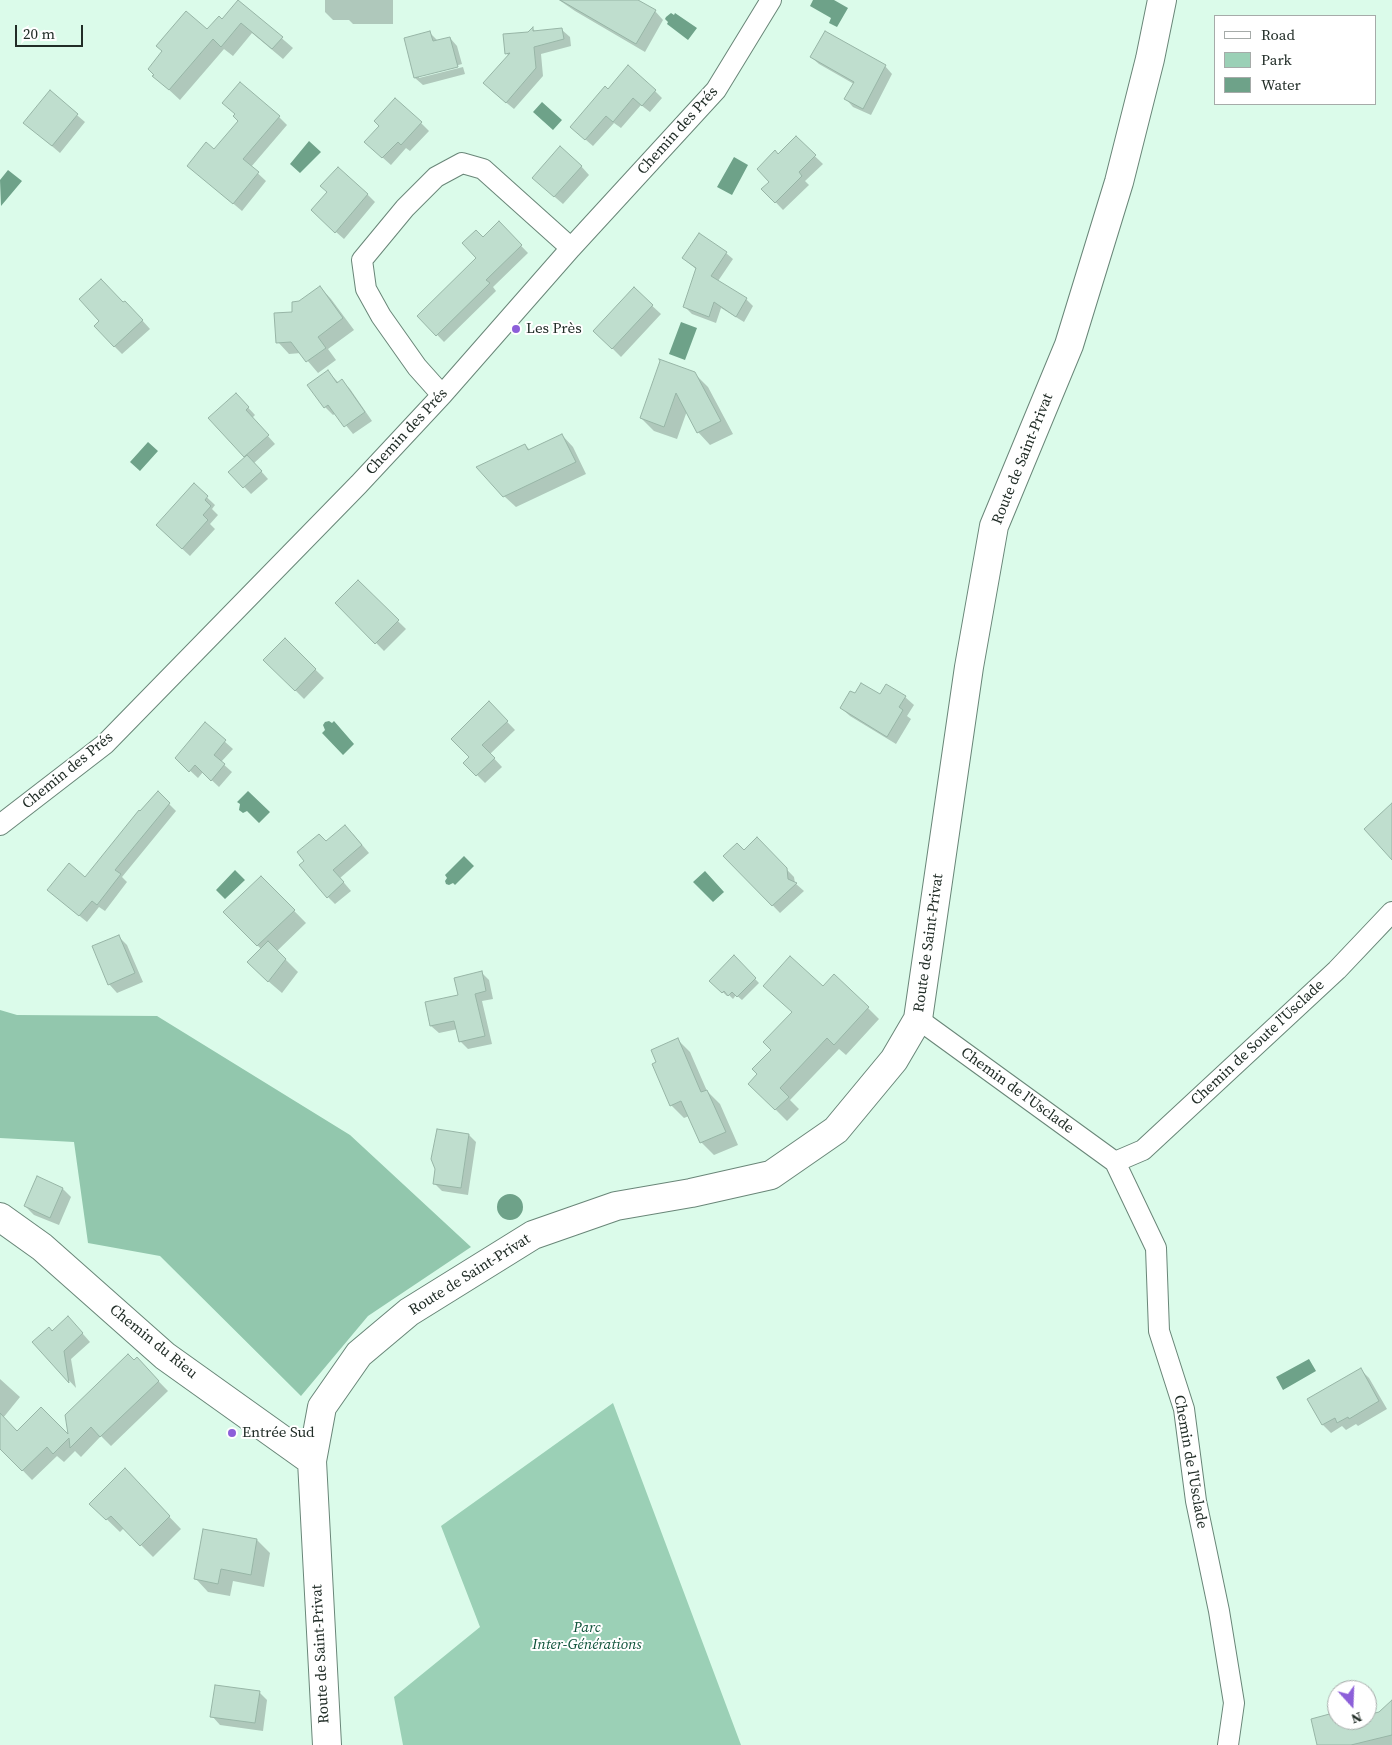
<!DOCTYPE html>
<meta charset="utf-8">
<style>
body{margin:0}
#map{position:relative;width:1392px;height:1745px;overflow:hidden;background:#dbfbea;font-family:"Source Serif 4",serif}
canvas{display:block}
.legend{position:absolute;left:1214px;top:15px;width:162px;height:90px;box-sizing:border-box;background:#fff;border:1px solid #a6aba9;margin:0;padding:6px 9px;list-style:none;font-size:15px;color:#212d27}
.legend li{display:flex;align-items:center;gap:10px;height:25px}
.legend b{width:25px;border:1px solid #a6aba9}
.north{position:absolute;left:1327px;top:1680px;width:50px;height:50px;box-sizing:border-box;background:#fff;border:1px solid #a6aba9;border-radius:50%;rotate:160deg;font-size:14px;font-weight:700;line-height:20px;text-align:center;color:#212d27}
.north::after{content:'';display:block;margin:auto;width:18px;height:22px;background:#8c5fd9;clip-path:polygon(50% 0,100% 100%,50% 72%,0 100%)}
.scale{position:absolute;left:15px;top:25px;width:68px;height:22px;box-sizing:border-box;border:2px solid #212d27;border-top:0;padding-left:6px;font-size:15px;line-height:18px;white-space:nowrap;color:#212d27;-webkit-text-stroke:4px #fff;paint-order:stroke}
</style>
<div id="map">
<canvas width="1392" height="1745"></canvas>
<ul class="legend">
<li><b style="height:6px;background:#fff"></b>Road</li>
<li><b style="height:14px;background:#9bd0b6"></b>Park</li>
<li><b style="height:14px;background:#6ea289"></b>Water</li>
</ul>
<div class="north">N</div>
<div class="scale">20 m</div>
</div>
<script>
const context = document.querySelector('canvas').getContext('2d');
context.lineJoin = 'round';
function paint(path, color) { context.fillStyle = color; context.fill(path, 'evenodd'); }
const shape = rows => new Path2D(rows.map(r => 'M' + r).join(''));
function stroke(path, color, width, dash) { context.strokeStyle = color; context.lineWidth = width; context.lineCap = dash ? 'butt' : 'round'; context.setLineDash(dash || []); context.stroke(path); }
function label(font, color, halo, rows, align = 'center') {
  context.font = font + ' "Source Serif 4",serif'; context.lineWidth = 4; context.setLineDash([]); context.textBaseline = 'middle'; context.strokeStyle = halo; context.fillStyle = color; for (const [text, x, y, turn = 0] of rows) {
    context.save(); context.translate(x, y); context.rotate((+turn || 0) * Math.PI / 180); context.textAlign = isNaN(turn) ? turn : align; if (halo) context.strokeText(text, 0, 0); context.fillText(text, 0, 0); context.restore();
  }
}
const green = shape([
 [613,1403,741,1745,403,1745,394,1697,480,1627,441,1526]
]);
const forest = shape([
 [0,1010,17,1015,157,1016,350,1135,471,1247,368,1316,301,1396,160,1256,88,1243,74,1142,0,1138]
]);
const water = shape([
 [813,0,834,0,848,8,837,27,829,23,831,18,810,6],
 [671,13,674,15,675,13,697,28,688,40,667,24,668,22,665,19,666,17],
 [542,102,562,120,553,130,533,112],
 [309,141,321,152,300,173,290,164],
 [734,157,748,165,732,195,717,187],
 [8,170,22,181,1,206,0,180],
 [681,322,697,328,685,360,669,354],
 [148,442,158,451,140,471,130,462],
 [329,721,332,723,334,721,354,744,343,755,322,733,325,730,323,725,325,722],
 [248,791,270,812,259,823,247,811,243,813,239,810,240,804,237,802],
 [464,856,474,866,455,885,453,883,449,885,446,884,445,881,447,878,445,875],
 [235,870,245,880,225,899,216,890],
 [705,871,724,892,713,902,693,882],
 '497 1207a13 13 0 1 1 26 0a13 13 0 1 1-26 0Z',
 [1309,1359,1316,1371,1283,1390,1276,1377]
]);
const shadow = shape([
 [325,0,393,0,393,24,353,24,349,20,333,20,325,12],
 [559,0,635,0,655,11,663,20,645,52,575,11],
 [239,1,293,48,283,59,252,33,233,56,224,49,180,100,154,76,207,31,222,21],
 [533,29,536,32,562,30,570,37,571,46,541,54,543,76,514,109,492,91,509,56,507,54],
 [430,33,438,41,450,38,457,46,462,64,419,76,419,78,463,67,465,74,423,85,415,78],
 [811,57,885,66,892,74,871,115,853,107,846,99,854,84,819,64],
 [608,91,655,91,662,98,650,112,641,105,621,128,614,123,593,146,579,134],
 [50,92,85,122,60,153,33,130],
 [279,117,287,125,251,167,266,181,242,211,197,173],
 [421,123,429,131,410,151,406,148,391,165,374,150],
 [796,138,823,164,805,181,809,185,783,210,763,189,771,182,779,155],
 [581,166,589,175,563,204,542,186],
 [367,194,375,202,344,239,320,218],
 [499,223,528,253,493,287,496,291,444,342,419,316,478,258,483,239],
 [726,253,733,259,718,281,746,299,753,306,744,322,721,308,716,323,692,314,685,307,697,270,683,258],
 [320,287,331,299,354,330,328,349,336,360,318,373,301,353,289,354,278,342,299,302],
 [634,289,661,314,621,357,603,339],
 [123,304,133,310,150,329,122,354,114,346],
 [328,372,339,383,342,381,350,389,372,421,353,434,336,413,333,415,325,407],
 [694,373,708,387,733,434,710,445,698,432,687,411,677,439,654,431,641,418],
 [243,402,255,415,252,418,275,444,254,463,268,479,251,494,230,472,246,457,210,418],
 [562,435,573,447,586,474,516,507,504,496,525,445,530,450],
 [194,485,215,505,212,509,218,515,210,524,215,529,190,556,165,533],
 [358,582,406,629,384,651,337,603],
 [285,640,324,678,304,699,265,660],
 [855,695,905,697,914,705,907,716,911,719,896,744,850,716,841,708],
 [489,703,515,730,490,754,502,767,485,783,465,763,471,757],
 [205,724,233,749,221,762,232,772,219,787,203,772,198,778,184,765],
 [158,793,176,811,122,877,127,882,105,911,99,907,87,922,55,896,85,879,140,813],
 [353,834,369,853,340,878,351,891,335,904,328,897,306,861,326,843],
 [757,839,794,877,795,883,804,891,780,913,725,856,744,851],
 [261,877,306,923,277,951,298,972,282,993,261,975,261,949,225,912],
 [119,937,127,945,143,982,117,993,109,984],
 [734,957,759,983,742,1000,736,995,733,999,728,994,727,996,711,981],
 [482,973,489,980,493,999,482,1001,492,1044,468,1049,460,1041,458,1029,439,1033,431,1026,426,1003,459,996],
 [823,988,868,1008,879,1019,846,1055,839,1049,790,1100,799,1109,787,1121,761,1095,759,1074,772,1050],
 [678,1040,690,1052,707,1091,720,1104,738,1145,714,1155,701,1142,689,1116,684,1118,671,1105],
 [469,1135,476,1142,468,1195,442,1191,434,1183],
 [63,1189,71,1197,59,1225,34,1215,25,1206],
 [76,1326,90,1342,71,1359,76,1388,34,1342,52,1332],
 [137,1359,168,1391,111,1446,101,1436,81,1457,75,1451,64,1462,57,1456,32,1480,0,1447,0,1379,20,1397,3,1418,17,1432,70,1437],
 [1361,1370,1369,1378,1387,1409,1358,1426,1356,1424,1346,1430,1342,1426,1331,1433,1323,1425,1309,1400],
 [137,1483,181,1529,153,1557,124,1528,120,1532,91,1504],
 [204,1531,257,1540,270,1553,264,1587,233,1581,230,1596,208,1592,196,1579],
 [259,1692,267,1700,263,1731,220,1725,212,1716],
 [1392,1701,1392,1745,1319,1745,1337,1714,1337,1720,1367,1720,1367,1714,1372,1719]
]);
const building = shape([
 [238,0,283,37,272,49,241,23,221,47,213,39,169,90,152,76,154,75,148,69,162,51,156,46,186,11,207,29,219,16,222,19,238,0],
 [560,0,638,0,656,10,636,44,560,0],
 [533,27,533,31,562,28,564,39,534,47,536,68,506,103,483,83,510,53,505,54,503,34,528,32,533,27],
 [430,31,433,41,450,37,458,67,414,78,404,38,430,31],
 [825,31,886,65,863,109,844,99,854,82,810,57,825,31],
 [628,65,656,90,642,106,633,98,613,122,606,116,585,140,570,127,605,86,608,89,628,65],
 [240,82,280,116,243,159,259,172,233,204,187,166,206,142,214,149,238,121,233,116,235,114,222,103,240,82],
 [50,90,78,114,52,146,23,123,50,90],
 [395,98,422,122,401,145,398,142,382,158,364,142,379,126,374,121,395,98],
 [796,136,816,155,799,172,802,176,775,203,761,189,769,182,757,169,775,150,778,154,796,136],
 [560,146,582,166,554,197,532,178,560,146],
 [338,167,368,194,335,233,311,210,327,192,320,186,338,167],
 [499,221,522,245,486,280,490,283,436,336,417,316,476,258,462,243,476,230,483,237,499,221],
 [699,233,727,252,711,276,747,298,736,317,714,302,709,317,683,307,696,268,682,258,699,233],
 [101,279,123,302,125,301,143,320,114,347,94,326,99,321,79,299,101,279],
 [320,286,343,318,318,337,326,348,306,362,291,342,276,343,274,313,292,312,292,302,299,301,320,286],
 [634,287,653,305,612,349,593,331,634,287],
 [659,359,695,372,721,421,697,433,676,393,664,427,640,418,660,361,659,359],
 [328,370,337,383,342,379,365,412,344,427,328,405,324,408,307,385,328,370],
 [236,393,249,407,246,410,269,435,244,457,208,418,236,393],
 [562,434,576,462,503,497,476,467,525,444,528,450,562,434],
 [247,455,262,471,243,488,228,472,247,455],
 [194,483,208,496,205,500,211,506,203,515,208,520,182,549,156,525,194,483],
 [358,580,399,620,375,644,335,603,358,580],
 [285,638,316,669,295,691,263,660,285,638],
 [861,683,880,694,886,684,906,696,899,707,903,710,887,737,840,708,850,691,855,693,861,683],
 [489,701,508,721,482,745,495,758,476,776,463,763,469,757,451,739,489,701],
 [205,722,226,740,214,755,225,764,211,781,195,765,189,772,175,758,205,722],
 [158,791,170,803,115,870,121,874,97,905,92,901,79,916,47,890,69,863,85,877,139,810,140,811,158,791],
 [1392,803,1392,860,1364,829,1392,803],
 [345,825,362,845,333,870,344,882,327,898,299,865,304,861,297,852,319,834,326,841,345,825],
 [757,837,787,868,788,879,797,883,772,906,723,856,737,843,744,850,757,837],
 [261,876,295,910,257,946,223,912,261,876],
 [119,935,135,973,108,985,92,946,119,935],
 [268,941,286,959,268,982,247,962,268,941],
 [734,955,756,978,737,997,732,992,728,996,724,991,722,993,709,981,734,955],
 [790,956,823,986,834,974,869,1007,834,1045,827,1038,780,1088,789,1097,775,1110,748,1084,757,1074,752,1069,771,1050,763,1042,792,1012,763,986,790,956],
 [482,971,486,991,475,994,485,1036,459,1042,454,1021,430,1026,425,1002,458,995,454,978,482,971],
 [678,1038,701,1092,707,1090,726,1132,700,1143,681,1101,670,1106,652,1064,656,1062,651,1050,678,1038],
 [437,1129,469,1134,461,1188,433,1184,435,1169,431,1159,437,1129],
 [37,1176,63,1188,50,1218,24,1206,37,1176],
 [68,1316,83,1333,64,1351,69,1383,32,1342,49,1327,52,1331,68,1316],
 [128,1354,134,1360,137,1357,159,1381,100,1437,91,1427,70,1448,69,1438,53,1454,47,1447,22,1471,0,1449,0,1413,17,1431,41,1407,68,1434,65,1415,128,1354],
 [1361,1368,1379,1401,1349,1419,1348,1417,1337,1423,1335,1418,1322,1425,1307,1399,1361,1368],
 [125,1468,170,1516,140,1546,111,1516,106,1520,89,1504,125,1468],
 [203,1529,257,1539,251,1575,221,1569,218,1584,194,1579,203,1529],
 [215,1685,260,1691,255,1723,210,1717,215,1685],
 [1392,1700,1392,1735,1351,1745,1317,1745,1311,1719,1337,1712,1337,1723,1349,1720,1367,1720,1367,1715,1379,1712,1392,1700]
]);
const street = shape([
 [442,395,417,367,381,316,366,289,362,260,405,208,436,177,462,163,483,169,571,248],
 [0,825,105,744,359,484,442,395,571,248,716,90,771,0],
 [918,1019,1115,1162,1156,1248,1159,1331,1184,1409,1196,1501,1219,1611,1234,1703,1228,1745],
 [1115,1162,1143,1150,1337,970,1392,912]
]);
const secondary = shape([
 [0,1217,42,1247,165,1356,312,1461],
 [327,1745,312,1461,322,1407,359,1354,409,1312,533,1235,616,1206,691,1193,771,1175,836,1130,894,1060,918,1019,969,667,994,526,1069,345,1119,182,1150,59,1162,0]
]);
const markers = [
 [516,329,5,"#8c5fd9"],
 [232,1433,5,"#8c5fd9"]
];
const streetNames = [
 ["Chemin des Prés",678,131,-48],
 ["Chemin des Prés",407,432,-47],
 ["Route de Saint-Privat",1023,459,-68],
 ["Chemin des Prés",68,771,-39],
 ["Route de Saint-Privat",929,943,-82],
 ["Chemin de Soute l'Usclade",1258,1043,-43],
 ["Chemin de l'Usclade",1017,1091,36],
 ["Route de Saint-Privat",470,1275,-32],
 ["Chemin du Rieu",153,1342,39],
 ["Chemin de l'Usclade",1190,1462,80],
 ["Route de Saint-Privat",321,1654,-93]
];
const poiNames = [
 ["Les Près",526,329],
 ["Entrée Sud",242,1433]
];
const parkNames = [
 ["Parc",587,1628],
 ["Inter-Générations",587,1645]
];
paint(green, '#9bd0b6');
paint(forest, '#92c7ad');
paint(water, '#6ea289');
paint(shadow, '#0003');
paint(building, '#bfdece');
stroke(building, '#97b5a6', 1);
stroke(street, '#698678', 22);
stroke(secondary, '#698678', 30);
stroke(street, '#fff', 20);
stroke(secondary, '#fff', 28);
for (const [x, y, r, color] of markers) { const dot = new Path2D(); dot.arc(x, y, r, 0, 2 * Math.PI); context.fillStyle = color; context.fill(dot); stroke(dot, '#fff', 2); }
label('15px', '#212d27', '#fff', streetNames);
label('15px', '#212d27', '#fff', poiNames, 'left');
label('italic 15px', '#0d5138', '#fff', parkNames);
</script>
